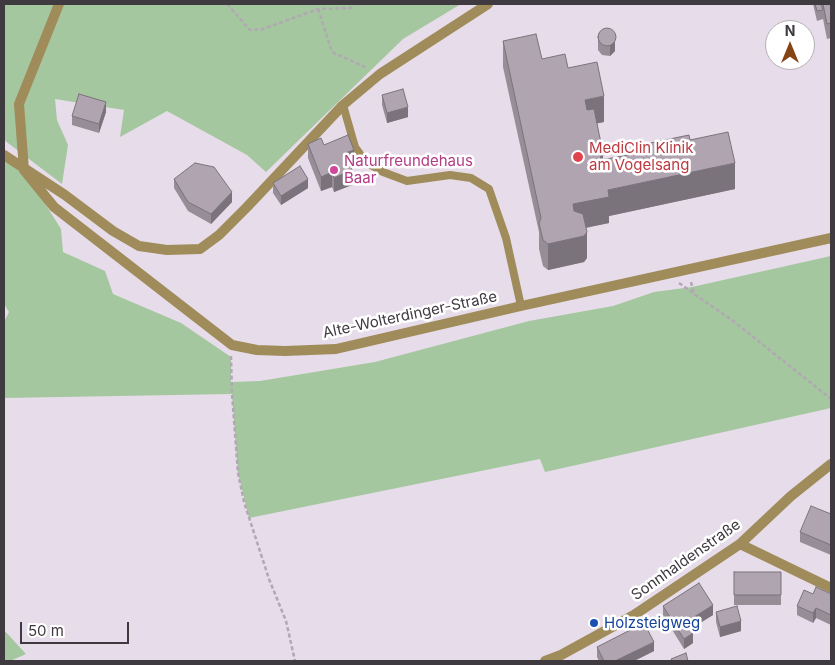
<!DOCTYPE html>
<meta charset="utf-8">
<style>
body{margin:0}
#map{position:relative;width:835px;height:665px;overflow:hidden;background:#e7dcea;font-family:Inter,sans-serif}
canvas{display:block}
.frame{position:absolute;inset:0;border:5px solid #3f3a40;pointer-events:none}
.north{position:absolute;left:765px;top:20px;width:50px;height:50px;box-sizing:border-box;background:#fff;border:1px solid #b2b0b3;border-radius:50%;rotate:0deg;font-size:14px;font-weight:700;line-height:20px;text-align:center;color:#3f3a40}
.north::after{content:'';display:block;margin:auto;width:18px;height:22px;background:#864314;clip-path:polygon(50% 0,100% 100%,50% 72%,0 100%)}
.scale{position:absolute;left:20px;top:622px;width:109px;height:22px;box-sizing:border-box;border:2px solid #3f3a40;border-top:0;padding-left:6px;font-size:15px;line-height:18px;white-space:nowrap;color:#3f3a40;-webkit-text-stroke:4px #fff;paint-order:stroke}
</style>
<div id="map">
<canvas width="835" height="665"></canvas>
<div class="frame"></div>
<div class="north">N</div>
<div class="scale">50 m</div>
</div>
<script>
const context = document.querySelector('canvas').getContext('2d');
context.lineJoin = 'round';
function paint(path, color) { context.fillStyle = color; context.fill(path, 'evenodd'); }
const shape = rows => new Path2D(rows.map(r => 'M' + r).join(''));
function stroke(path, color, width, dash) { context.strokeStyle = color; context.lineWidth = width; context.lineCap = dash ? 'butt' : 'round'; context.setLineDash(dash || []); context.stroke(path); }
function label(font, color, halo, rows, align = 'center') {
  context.font = font + ' Inter,sans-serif'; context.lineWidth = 5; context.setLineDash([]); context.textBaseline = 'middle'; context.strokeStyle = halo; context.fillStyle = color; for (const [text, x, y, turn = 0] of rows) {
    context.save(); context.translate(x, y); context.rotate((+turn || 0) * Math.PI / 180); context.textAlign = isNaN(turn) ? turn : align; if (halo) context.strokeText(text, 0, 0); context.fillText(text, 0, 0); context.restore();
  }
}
const green = shape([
 [4,4,461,4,403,39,266,172,247,155,167,111,120,137,124,110,55,99,57,120,68,145,62,184,4,140],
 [4,155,24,170,61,229,63,252,105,271,113,294,181,323,231,357,231,382,260,381,375,362,529,321,613,306,654,292,692,287,831,256,831,408,545,472,540,459,249,518,238,473,232,394,4,398,4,322,9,312,4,304],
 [4,630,26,654,10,661,4,661]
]);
const path = shape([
 [227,4,250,30,263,29,318,9,351,8,355,4],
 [318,9,332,52,367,68],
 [691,282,694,294,732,320,831,399],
 [679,283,693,293],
 [231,356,232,394,238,473,244,502,269,579,286,621,295,661]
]);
const service = shape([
 [343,105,355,147,366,162,383,172,407,181,450,175,471,178,489,189,506,238,521,306]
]);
const minor = shape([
 [4,155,65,195,113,231,139,246,167,250,200,249,219,235,247,207,343,105,380,74,488,4],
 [24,170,54,207,232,345,257,350,285,351,336,349,521,306,831,238],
 [24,170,19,104,59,4],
 [740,544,831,588],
 [545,661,561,655,634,615,740,544,791,496,831,464]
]);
const wall = shape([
 [813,4,831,4,831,38,827,39,823,19,817,21],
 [598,33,615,44,615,51,610,56,602,55,598,50],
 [503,41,542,59,568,68,604,122,597,123,603,160,636,153,636,146,690,140,735,189,609,216,609,223,586,228,587,258,584,262,548,270,543,266,539,249,539,232,503,67],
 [382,95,408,117,387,123,382,105],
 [106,112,99,133,72,125,72,116],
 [308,144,324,145,354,164,350,165,352,185,334,192,332,187,321,191,308,158],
 [174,179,232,202,211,224,188,211,174,188],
 [273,183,308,188,281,205,273,193],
 [831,514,831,555,800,542,800,532],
 [734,572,781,572,781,605,734,605],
 [813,594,831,594,831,625,816,618,813,623,797,615,797,606],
 [663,606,713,615,691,629,693,643,684,649,663,615],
 [716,612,741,631,720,637,716,622],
 [597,647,654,651,634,661,599,661,597,657]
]);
const shadedWall = shape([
 [615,34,615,51,610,56,610,46],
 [604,96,604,122,585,126,585,100],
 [106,102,106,112,99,133,99,124],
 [408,107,408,117,387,123,387,113],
 [354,150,354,164,345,167,345,153],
 [600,153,603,153,603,179],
 [735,163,735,189,609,216,609,223,573,230,573,204,608,190],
 [352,170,352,185,334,192,334,178],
 [332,172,332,187,321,191,321,177],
 [308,179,308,188,281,205,281,196],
 [232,192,232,202,211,224,211,214],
 [587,232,587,258,584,262,548,270,548,244],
 [713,605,713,615,686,631,686,622],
 [816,608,816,618,813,623,813,613],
 [741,621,741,631,720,637,720,627],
 [693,633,693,643,684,649,684,639],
 [654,642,654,651,634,661,615,661]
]);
const building = shape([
 [815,4,821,4,823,10,817,11,815,4],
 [823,4,831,4,831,23,827,24,823,4],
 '598 37a9 9 0 1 1 18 0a9 9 0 1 1-18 0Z',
 [536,34,542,59,565,54,568,68,597,62,604,96,585,100,587,110,594,109,603,153,600,153,601,160,638,153,636,146,689,135,690,140,728,132,735,163,608,190,609,197,573,204,574,211,583,214,587,232,584,236,548,244,543,240,539,223,541,218,503,41,536,34],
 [403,89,408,107,387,113,382,95,403,89],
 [79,94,106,102,99,124,72,116,79,94],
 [348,135,354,150,345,153,352,170,334,178,332,172,321,177,308,144,321,138,324,145,348,135],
 [195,163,214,167,232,192,211,214,188,202,174,179,195,163],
 [300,166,308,179,281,196,273,183,300,166],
 [811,506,831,514,831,545,800,532,811,506],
 [734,572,781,572,781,595,734,595,734,572],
 [699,583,713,605,686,622,693,633,684,639,663,606,699,583],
 [816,587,831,594,831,615,816,608,813,613,797,606,804,590,813,594,816,587],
 [737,606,741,621,720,627,716,612,737,606],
 [644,623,654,642,615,661,604,661,597,647,644,623],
 [686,653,688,661,672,661,671,659,686,653]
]);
const markers = [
 [578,157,6,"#e0444e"],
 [334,170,5,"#d1479c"],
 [594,623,5,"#1a4fb4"]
];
const healthNames = [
 ["MediClin Klinik",589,148],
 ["am Vogelsang",589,165]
];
const hotelNames = [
 ["Naturfreundehaus",344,161],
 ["Baar",344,178]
];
const streetNames = [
 ["Alte-Wolterdinger-Straße",410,315,-12],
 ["Sonnhaldenstraße",686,560,-35]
];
const transitNames = [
 ["Holzsteigweg",604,623]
];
paint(green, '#a5c79f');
stroke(path, '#b1a8b4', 2.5, [4, 2.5]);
stroke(service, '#9f8c5a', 8);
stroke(minor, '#9f8c5a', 10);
paint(wall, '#978d97');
paint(shadedWall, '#7b737b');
paint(building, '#b0a4b0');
stroke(building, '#7b737b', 1);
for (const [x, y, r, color] of markers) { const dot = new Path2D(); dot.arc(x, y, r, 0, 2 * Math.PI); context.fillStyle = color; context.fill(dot); stroke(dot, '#fff', 2); }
label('15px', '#be3a42', '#fff', healthNames, 'left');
label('15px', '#b23c85', '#fff', hotelNames, 'left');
label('15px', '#3f3a40', '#fff', streetNames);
label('15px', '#164399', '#fff', transitNames, 'left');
</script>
